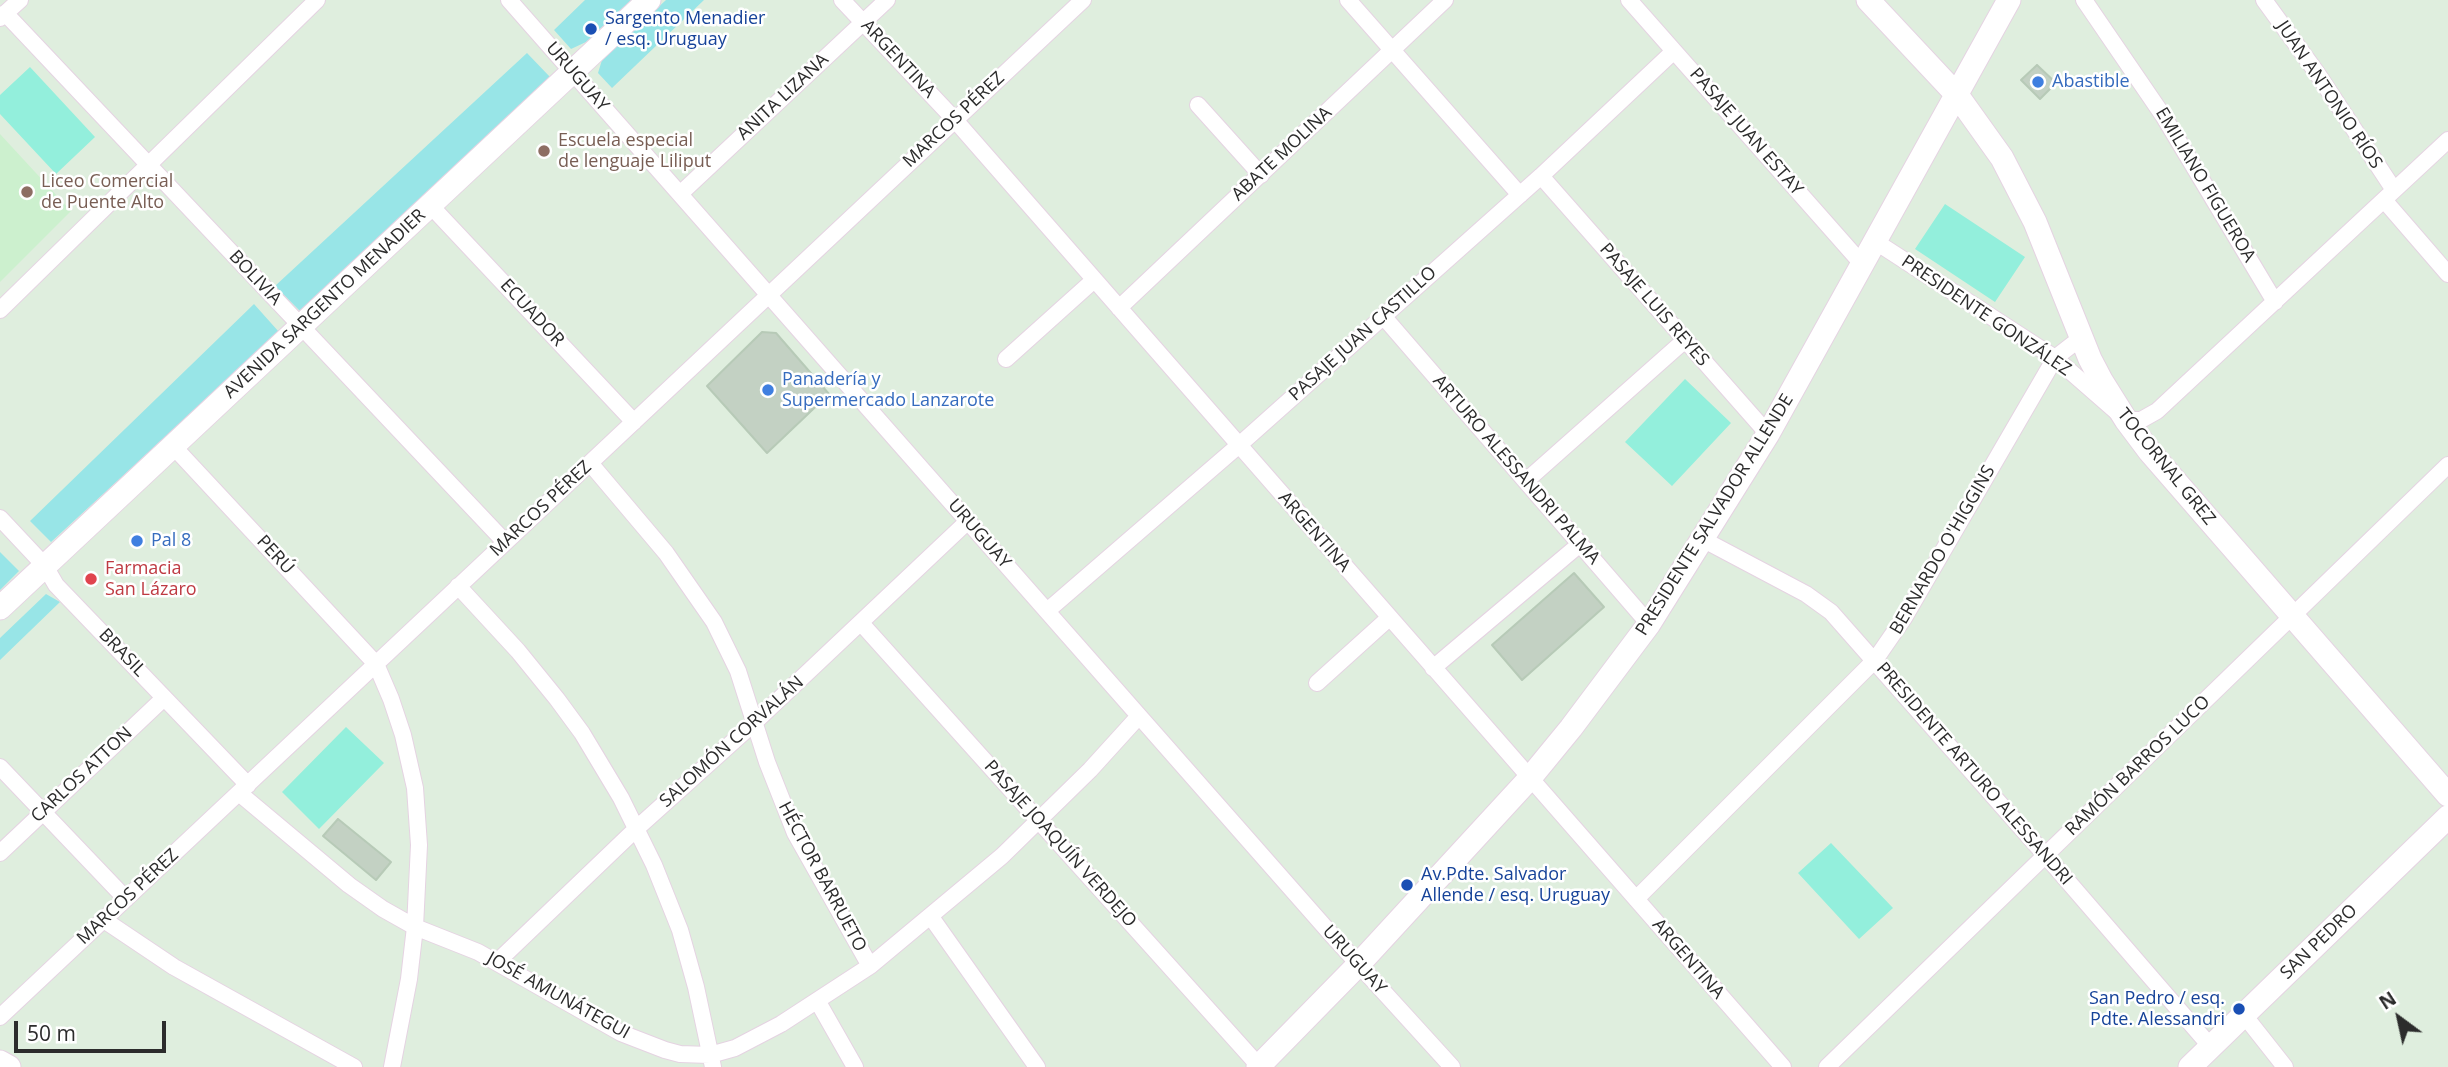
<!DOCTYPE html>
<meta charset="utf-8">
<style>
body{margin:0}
#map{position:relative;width:2448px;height:1067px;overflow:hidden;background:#dfeede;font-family:"Open Sans",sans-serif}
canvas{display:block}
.north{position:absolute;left:2364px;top:983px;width:70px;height:70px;-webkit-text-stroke:5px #fff;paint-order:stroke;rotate:327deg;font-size:19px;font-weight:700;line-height:28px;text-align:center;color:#2c2c2c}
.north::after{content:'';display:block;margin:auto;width:24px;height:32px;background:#2c2c2c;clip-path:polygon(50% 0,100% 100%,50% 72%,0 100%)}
.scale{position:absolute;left:14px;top:1021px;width:152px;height:32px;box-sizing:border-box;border:4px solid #2c2c2c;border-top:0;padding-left:9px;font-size:21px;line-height:24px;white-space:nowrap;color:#2c2c2c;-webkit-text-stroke:5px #fff;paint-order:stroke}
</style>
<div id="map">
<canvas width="2448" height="1067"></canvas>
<div class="north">N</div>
<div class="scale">50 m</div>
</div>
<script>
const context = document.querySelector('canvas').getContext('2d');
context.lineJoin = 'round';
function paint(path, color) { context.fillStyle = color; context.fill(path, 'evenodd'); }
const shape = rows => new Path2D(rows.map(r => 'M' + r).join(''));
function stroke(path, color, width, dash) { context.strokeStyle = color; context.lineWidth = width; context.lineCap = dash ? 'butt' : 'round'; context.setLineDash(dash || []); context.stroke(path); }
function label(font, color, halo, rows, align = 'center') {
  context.font = font + ' "Open Sans",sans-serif'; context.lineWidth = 5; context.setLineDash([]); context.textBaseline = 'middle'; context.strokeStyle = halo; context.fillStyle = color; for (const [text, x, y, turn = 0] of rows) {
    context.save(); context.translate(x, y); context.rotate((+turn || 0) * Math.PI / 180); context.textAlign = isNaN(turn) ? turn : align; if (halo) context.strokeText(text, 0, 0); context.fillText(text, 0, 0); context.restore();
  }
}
const education = shape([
 [0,134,71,211,0,282]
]);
const green = shape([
 [585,0,631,0,586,42,571,49,554,30],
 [666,0,704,0,612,88,598,73,602,60],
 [527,53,550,77,301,312,275,286],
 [254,304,279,332,51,542,30,521],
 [0,552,19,571,0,590],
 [46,594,60,602,0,660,0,638]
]);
const pitch = shape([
 [30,67,95,137,56,174,0,114,0,95],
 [1945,204,2025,257,1995,302,1915,249],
 [1685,379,1731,423,1672,486,1625,442],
 [346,727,384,763,319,829,282,792],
 [1831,843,1893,908,1859,939,1798,873]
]);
const building = shape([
 [2037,65,2056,83,2040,99,2021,80,2037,65],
 [762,332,776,333,829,394,767,453,707,386,762,332],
 [1574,573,1604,607,1522,680,1492,645,1574,573],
 [338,819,391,862,376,880,323,836,338,819]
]);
const street = shape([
 [509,0,1331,934,1452,1067],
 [842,0,955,120,1783,1067],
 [1348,0,1520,195],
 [1629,0,1863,265],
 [2084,0,2164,117,2275,302],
 [2264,0,2317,73,2394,190],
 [5,13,505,542],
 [0,18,20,0],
 [1198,105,1261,175],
 [1541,176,1768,434],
 [680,194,887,0],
 [2384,200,2448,274],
 [430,205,634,422],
 [1876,242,2055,358,2126,420,2141,420,2157,411,2448,140],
 [1119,308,1445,0],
 [0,310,317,0],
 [1383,316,1649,624],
 [1006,359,1094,280],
 [173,446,376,664,391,699,403,735,415,788,419,845,415,927,409,979,392,1067],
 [590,463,666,553,714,622,738,671,767,762,795,833,870,966],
 [1526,481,1685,340],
 [0,518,45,566,56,585,248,785],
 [1704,540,1806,594,1831,612,2046,856,2211,1047],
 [458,586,518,651,557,699,582,733,621,798,654,865,680,930,696,987,713,1067],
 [1047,611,1238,446,1541,176,1674,51],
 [861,623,1259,1066],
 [1433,668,1580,544],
 [1317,683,1389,618],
 [0,767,126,899],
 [239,793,349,885,383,909,415,927,478,952,621,1033,665,1050,680,1054,710,1055,735,1048,781,1024,870,966,1002,856,1090,770,1139,716],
 [0,853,164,698],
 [1636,899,1875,660,1904,618,2055,358,2082,337],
 [931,917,1037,1067],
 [104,920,174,967,354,1067],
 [497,962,636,829,755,722,968,521],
 [818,1002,855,1067],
 [2244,1015,2285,1067],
 [0,1017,1083,0],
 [1827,1067,2448,465]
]);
const secondary = shape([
 [1868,0,1957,95,2002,158,2035,222,2090,359,2101,380,2126,420,2150,452,2448,795],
 [0,608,649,0],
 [0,1062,9,1067],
 [1258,1067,1358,965,1530,778,1571,728,1649,624,1768,434,2009,0],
 [2190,1067,2448,817]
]);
const markers = [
 [591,29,7,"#1a4fb4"],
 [2038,82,7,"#3f7fe0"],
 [544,151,7,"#8d6e63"],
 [27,192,7,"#8d6e63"],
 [768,390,7,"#3f7fe0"],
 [137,541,7,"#3f7fe0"],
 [91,579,7,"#e0444e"],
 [1407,885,7,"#1a4fb4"],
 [2239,1009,7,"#1a4fb4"]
];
const transitNames = [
 ["Sargento Menadier",605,19],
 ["/ esq. Uruguay",605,40],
 ["Av.Pdte. Salvador",1421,875],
 ["Allende / esq. Uruguay",1421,896],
 ["San Pedro / esq.",2225,999,"right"],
 ["Pdte. Alessandri",2225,1020,"right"]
];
const streetNames = [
 ["ARGENTINA",898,59,47],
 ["URUGUAY",577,77,49],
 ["JUAN ANTONIO RÍOS",2329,95,56],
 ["ANITA LIZANA",783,97,-43],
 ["MARCOS PÉREZ",954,120,-43],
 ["PASAJE JUAN ESTAY",1746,132,49],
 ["ABATE MOLINA",1282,154,-43],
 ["EMILIANO FIGUEROA",2205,185,59],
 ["BOLIVIA",255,278,47],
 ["AVENIDA SARGENTO MENADIER",325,304,-43],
 ["PASAJE LUIS REYES",1654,305,49],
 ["ECUADOR",532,313,47],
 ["PRESIDENTE GONZÁLEZ",1986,316,34],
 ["PASAJE JUAN CASTILLO",1363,334,-42],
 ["TOCORNAL GREZ",2166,467,51],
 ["ARTURO ALESSANDRI PALMA",1516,470,49],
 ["MARCOS PÉREZ",541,509,-43],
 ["PRESIDENTE SALVADOR ALLENDE",1715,515,-58],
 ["ARGENTINA",1314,532,49],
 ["URUGUAY",979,534,49],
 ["BERNARDO O'HIGGINS",1943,550,-60],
 ["PERÚ",275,555,47],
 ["BRASIL",122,653,46],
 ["SALOMÓN CORVALÁN",732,742,-42],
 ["RAMÓN BARROS LUCO",2138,766,-44],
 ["PRESIDENTE ARTURO ALESSANDRI",1974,774,49],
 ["CARLOS ATTON",82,775,-43],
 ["PASAJE JOAQUÍN VERDEJO",1060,844,48],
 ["HÉCTOR BARRUETO",822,877,62],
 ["MARCOS PÉREZ",128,897,-43],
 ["SAN PEDRO",2319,942,-44],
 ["ARGENTINA",1688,959,49],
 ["URUGUAY",1354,960,48],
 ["JOSÉ AMUNÁTEGUI",558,996,29]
];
const shopNames = [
 ["Abastible",2052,82],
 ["Panadería y",782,380],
 ["Supermercado Lanzarote",782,401],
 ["Pal 8",151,541]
];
const educationNames = [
 ["Escuela especial",558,141],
 ["de lenguaje Liliput",558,162],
 ["Liceo Comercial",41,182],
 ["de Puente Alto",41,203]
];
const healthNames = [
 ["Farmacia",105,569],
 ["San Lázaro",105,590]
];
paint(education, '#ccf0ce');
paint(green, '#98e5e7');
paint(pitch, '#93efdc');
paint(building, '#c3d1c3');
stroke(building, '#b7cab7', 2);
stroke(street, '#e5d3e2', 18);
stroke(secondary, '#e5d3e2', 25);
stroke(street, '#fff', 16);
stroke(secondary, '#fff', 23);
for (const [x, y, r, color] of markers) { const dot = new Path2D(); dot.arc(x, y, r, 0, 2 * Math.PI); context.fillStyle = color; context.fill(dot); stroke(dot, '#fff', 2.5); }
label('18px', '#164399', '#fff', transitNames, 'left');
label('18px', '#2c2c2c', '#fff', streetNames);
label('18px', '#366cbe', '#fff', shopNames, 'left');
label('18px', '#785e54', '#fff', educationNames, 'left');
label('18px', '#be3a42', '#fff', healthNames, 'left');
</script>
